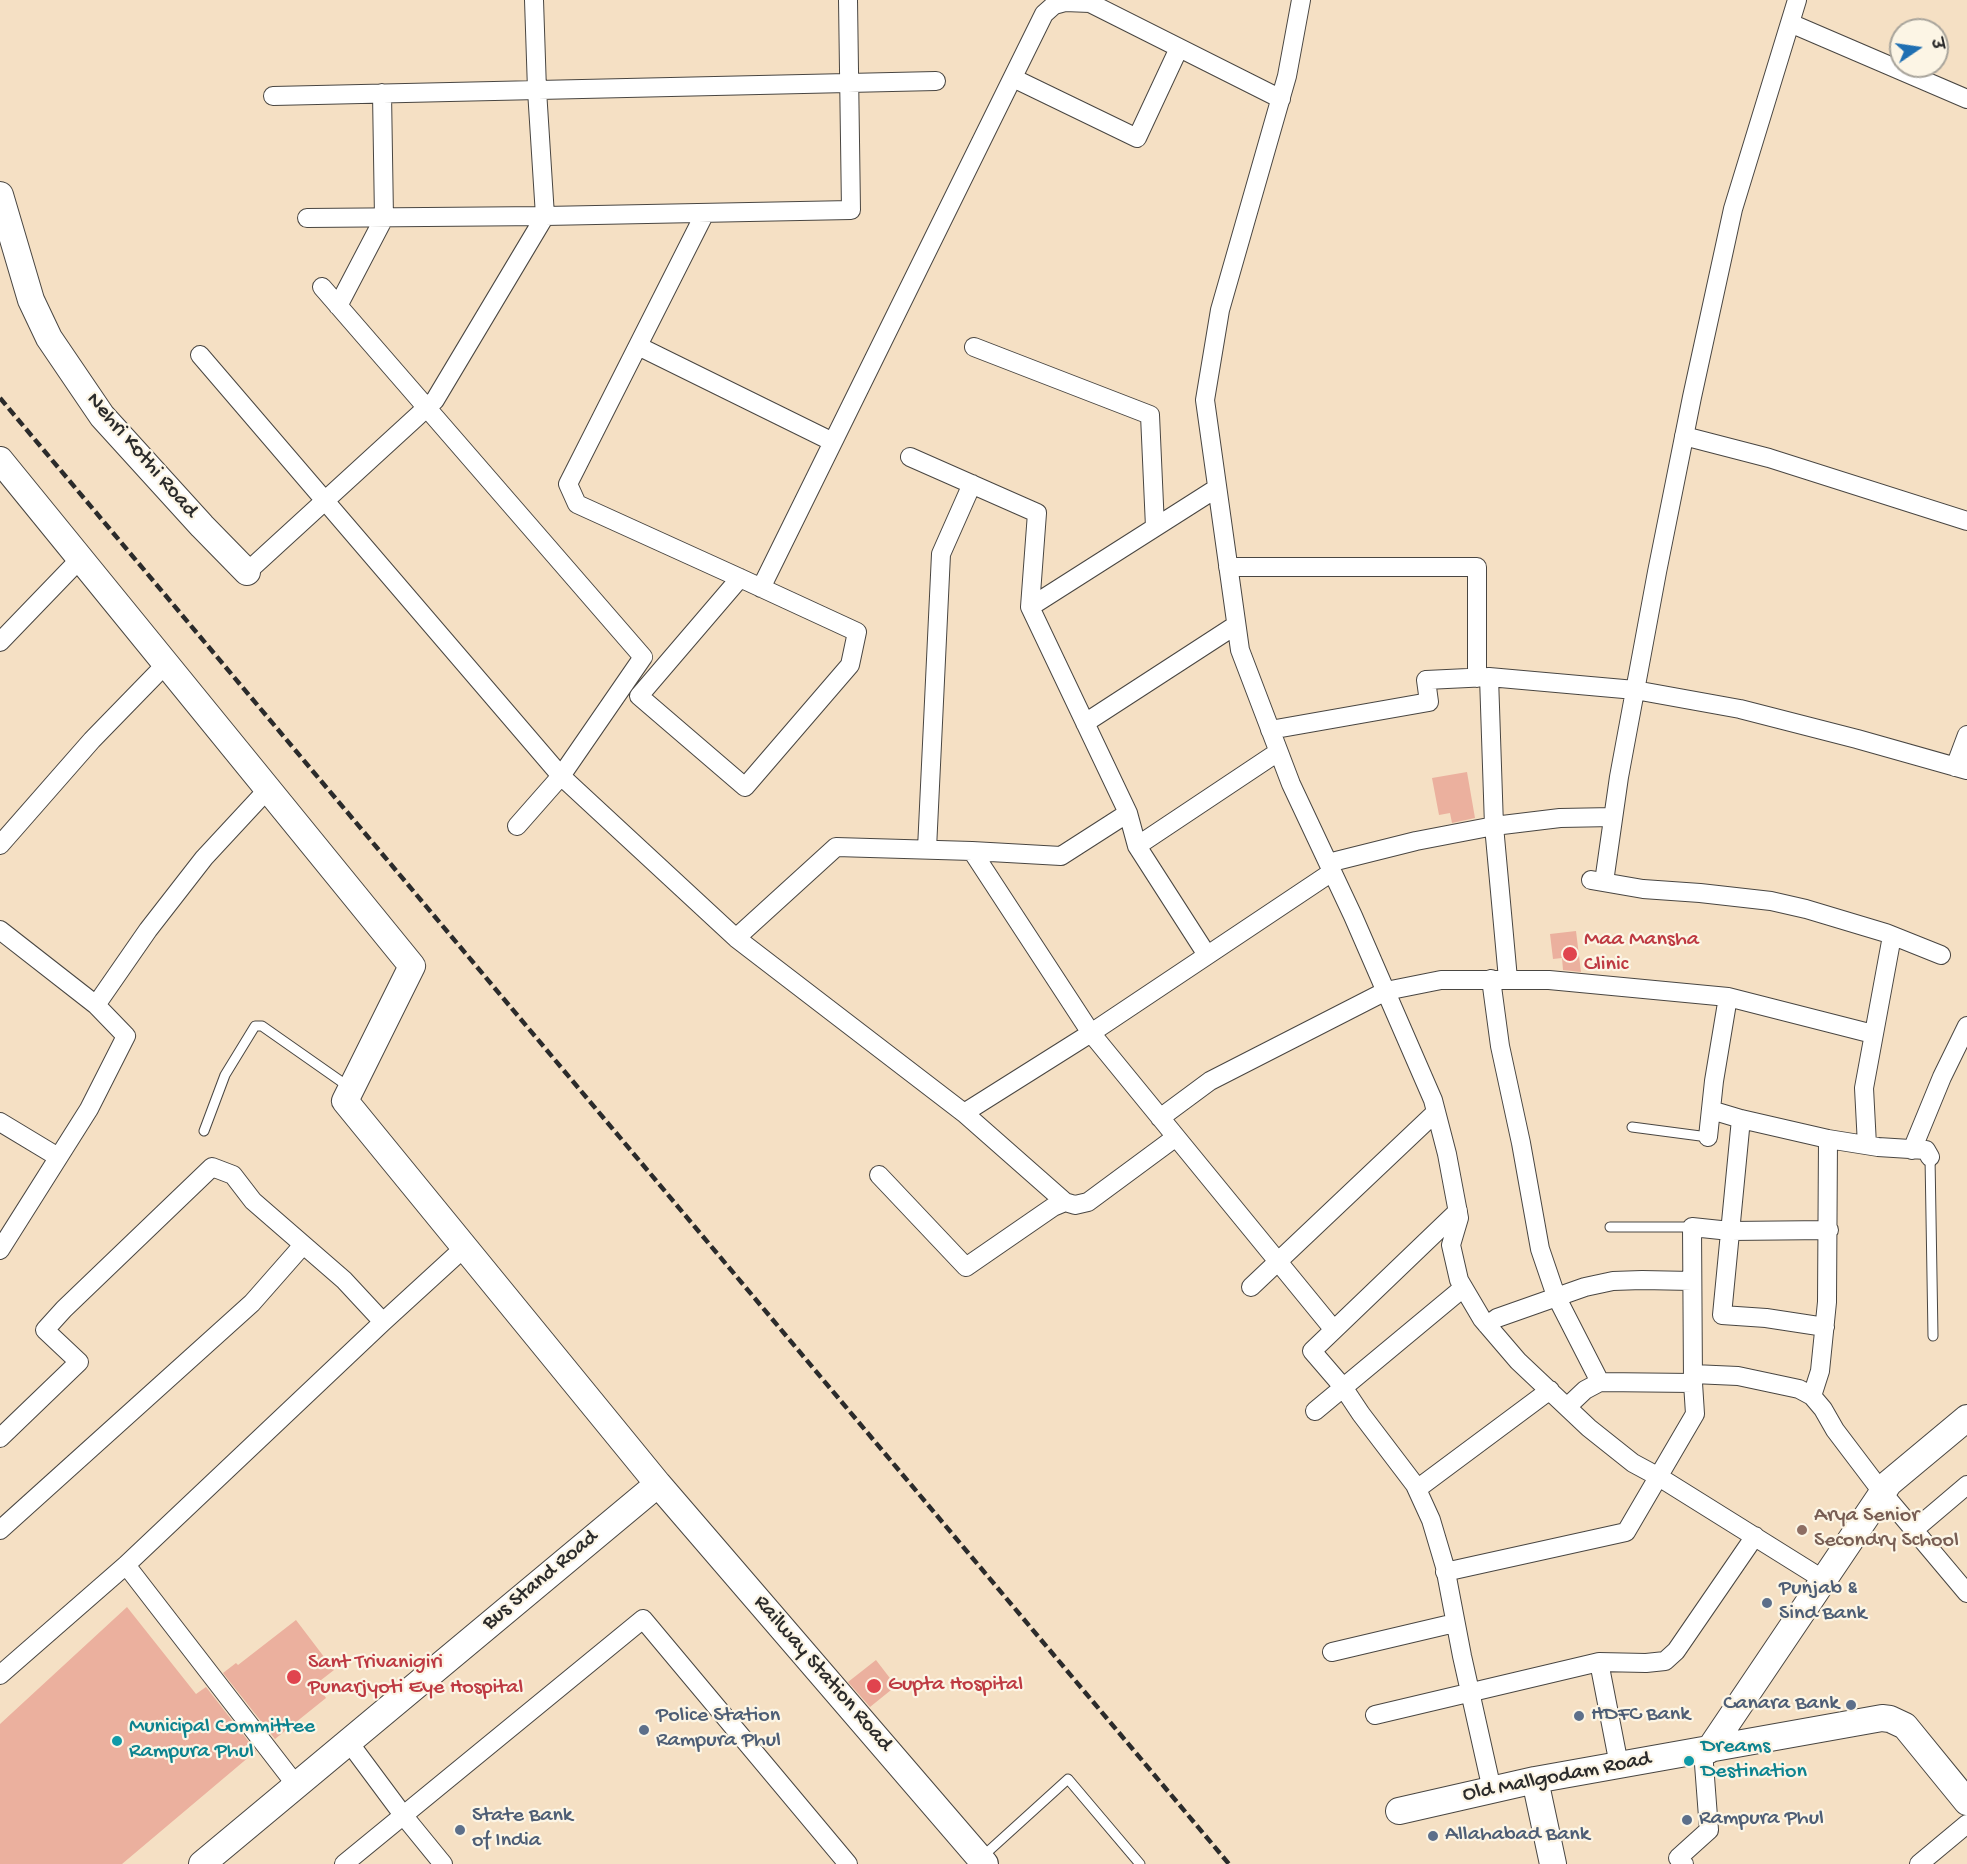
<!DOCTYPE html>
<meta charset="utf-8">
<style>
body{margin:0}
#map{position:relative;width:1967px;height:1864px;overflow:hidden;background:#f5e0c4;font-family:"Gochi Hand","Playpen Sans Deva",sans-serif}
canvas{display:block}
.north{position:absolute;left:1889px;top:18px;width:60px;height:60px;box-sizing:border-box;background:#fcf5e5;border:2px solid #a8a49b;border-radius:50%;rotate:77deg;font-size:16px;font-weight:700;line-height:24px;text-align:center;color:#2b2b2b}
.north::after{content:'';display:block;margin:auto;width:21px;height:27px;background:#1f6fb2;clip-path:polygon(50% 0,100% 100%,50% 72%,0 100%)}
</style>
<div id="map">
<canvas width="1967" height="1864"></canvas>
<div class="north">उ</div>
</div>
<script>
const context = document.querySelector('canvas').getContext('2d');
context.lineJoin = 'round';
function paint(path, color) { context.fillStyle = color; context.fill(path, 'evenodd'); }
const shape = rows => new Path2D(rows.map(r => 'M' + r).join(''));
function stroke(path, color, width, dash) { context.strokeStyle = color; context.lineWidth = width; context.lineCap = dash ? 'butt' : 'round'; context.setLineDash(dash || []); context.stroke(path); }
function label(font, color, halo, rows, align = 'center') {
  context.font = font + ' "Gochi Hand",sans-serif'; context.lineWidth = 4.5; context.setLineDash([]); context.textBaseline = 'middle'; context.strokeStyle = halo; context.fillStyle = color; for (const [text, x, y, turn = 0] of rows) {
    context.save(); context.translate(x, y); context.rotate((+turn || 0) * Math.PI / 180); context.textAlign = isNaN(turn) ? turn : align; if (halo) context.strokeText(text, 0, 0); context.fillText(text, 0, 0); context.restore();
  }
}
const building = shape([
 [1467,772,1475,818,1452,823,1450,813,1439,815,1432,778],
 [1576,931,1581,972,1563,970,1562,958,1553,959,1550,934],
 [127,1607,196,1694,206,1687,256,1751,122,1864,0,1864,0,1724],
 [296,1620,334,1670,316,1684,326,1698,275,1739,223,1673,236,1663,238,1665],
 [876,1660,896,1686,870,1707,848,1682]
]);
const lane = shape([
 [1632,1127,1708,1137],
 [204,1131,225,1075,255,1026,262,1026,349,1087],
 [1930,1157,1933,1336],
 [1610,1227,1692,1227],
 [982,1857,1068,1779,1140,1864]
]);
const street = shape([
 [1301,0,1287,76,1220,310,1205,400,1240,650,1291,784,1353,916,1433,1100,1447,1154,1459,1218,1451,1245,1459,1280,1482,1319,1518,1361,1589,1428,1633,1463,1659,1477,1824,1580],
 [1790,23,1967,99],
 [1013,78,1137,138,1179,48],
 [273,96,936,81],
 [705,213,568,484,577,504,740,578,857,632,850,665,745,787,639,696,740,578],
 [307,218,545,216,851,210,848,0],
 [322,287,643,657,561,776,517,826],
 [338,306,384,218,382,93],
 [638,346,833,442],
 [974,347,1150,415,1155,527],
 [200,355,561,776,736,938,964,1113,1065,1202],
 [1684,436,1769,458,1967,521],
 [910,457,1037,513,1030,607],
 [1228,567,1477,567,1477,678],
 [247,572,435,400,545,216,537,90,534,0],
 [761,588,1044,14,1054,5,1065,2,1090,3,1281,99],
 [0,642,80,559],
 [1489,677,1494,826,1508,979],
 [1085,723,1236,625],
 [1270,730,1429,702,1426,680,1489,677,1635,690,1740,709,1857,739,1967,770],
 [1955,767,1967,735],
 [1128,813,1061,856,972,851,1091,1033,1334,1330],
 [0,845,92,740,166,664],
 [1137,846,1278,752],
 [927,849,941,554,972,484],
 [1328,863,1416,841,1494,826,1560,818,1613,817],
 [1591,880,1643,889,1700,893,1771,901,1806,909,1886,933,1941,955],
 [1604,882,1619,777,1657,572,1692,397,1733,209,1797,0],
 [0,930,96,1005,126,1036,89,1109,0,1250],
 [736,938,836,847,972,851],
 [1207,955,1137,846,1128,813,1030,607,1217,488],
 [1491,979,1500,1046,1521,1143,1540,1249,1556,1296,1600,1382],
 [96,1005,148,930,204,858,268,789],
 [1711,1110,1741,1119,1828,1139,1878,1147,1926,1150,1930,1157],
 [964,1113,1091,1033,1332,872],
 [1160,1118,1210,1081,1386,991,1441,980,1549,980,1728,997,1873,1034],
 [1741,1119,1722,1315,1766,1318,1825,1327],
 [0,1122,58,1157],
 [1708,1137,1714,1081,1728,997],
 [1867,1145,1864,1088,1892,936],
 [1912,1150,1942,1077,1967,1026],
 [879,1175,966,1267,1053,1207,1065,1202,1075,1205,1088,1202,1176,1137],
 [1458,1211,1312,1351,1343,1387,1361,1414,1415,1485,1431,1520,1445,1567,1462,1656,1492,1790],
 [1251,1287,1436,1112],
 [1487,1325,1497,1318,1585,1287,1613,1281,1642,1280,1692,1281],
 [1693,1374,1738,1376,1799,1389,1812,1396,1823,1409,1835,1430,1882,1492,1967,1593],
 [1812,1396,1820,1371,1827,1302,1828,1139],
 [1567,1407,1585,1390,1600,1382,1693,1383],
 [1315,1411,1463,1288],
 [0,1438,79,1362,45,1330,64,1309,212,1167,233,1175,253,1201,344,1280,383,1322],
 [1417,1489,1550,1390],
 [0,1530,252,1303,303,1245],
 [1914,1530,1967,1485],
 [126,1565,296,1785],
 [1445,1572,1626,1532,1695,1414,1693,1383,1692,1227,1730,1231,1829,1230],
 [1332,1652,1455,1623],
 [1599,1662,1619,1765],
 [0,1675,126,1565,383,1322,465,1247],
 [1375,1715,1599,1662,1646,1663,1665,1661,1676,1651,1755,1536],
 [348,1741,403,1815,443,1864],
 [344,1864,643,1619,848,1864],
 [1684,1864,1678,1858,1709,1830,1703,1751],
 [1919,1864,1967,1824]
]);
const secondary = shape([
 [0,195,31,300,49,338,102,416,202,526,247,572],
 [0,460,412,966,345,1101,658,1484,985,1864],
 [1709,1750,1889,1483,1967,1418],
 [1535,1780,1553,1864],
 [1399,1811,1535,1780,1882,1718,1890,1719,1905,1726,1967,1802],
 [202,1864,658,1484]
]);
const rail = shape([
 [0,398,1229,1864]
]);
const markers = [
 [1570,954,8,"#e0444e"],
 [1802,1530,6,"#8d6e63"],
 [1767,1603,6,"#5c6f8a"],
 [294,1677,8,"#e0444e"],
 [874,1686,8,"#e0444e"],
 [1851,1705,6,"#5c6f8a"],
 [1579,1716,6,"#5c6f8a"],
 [644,1730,6,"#5c6f8a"],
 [117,1741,6,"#0f9aa8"],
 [1689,1761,6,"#0f9aa8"],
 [1687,1820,6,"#5c6f8a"],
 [460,1830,6,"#5c6f8a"],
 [1433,1836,6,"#5c6f8a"]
];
const streetNames = [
 ["Nehri Kothi Road",141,456,49],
 ["Bus Stand Road",541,1581,-40],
 ["Railway Station Road",822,1674,49],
 ["Old Mallgodam Road",1557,1778,-11]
];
const healthNames = [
 ["Maa Mansha",1584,941],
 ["Clinic",1584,966],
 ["Sant Trivanigiri",308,1664],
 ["Punarjyoti Eye Hospital",308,1689],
 ["Gupta Hospital",888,1686]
];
const educationNames = [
 ["Arya Senior",1814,1517],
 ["Secondry School",1814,1542]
];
const serviceNames = [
 ["Punjab &",1779,1590],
 ["Sind Bank",1779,1615],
 ["Canara Bank",1839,1705,"right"],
 ["HDFC Bank",1591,1716],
 ["Police Station",656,1717],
 ["Rampura Phul",656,1742],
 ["State Bank",472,1817],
 ["of India",472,1842],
 ["Rampura Phul",1699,1820],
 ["Allahabad Bank",1445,1836]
];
const cultureNames = [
 ["Municipal Committee",129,1728],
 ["Rampura Phul",129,1753],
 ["Dreams",1701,1748],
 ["Destination",1701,1773]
];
paint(building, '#ebb09e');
stroke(lane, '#494642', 11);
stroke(street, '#494642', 20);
stroke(secondary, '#494642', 28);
stroke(lane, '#fff', 9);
stroke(street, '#fff', 18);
stroke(secondary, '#fff', 26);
stroke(rail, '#2b2b2b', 4.5, [9, 4.5]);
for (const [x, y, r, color] of markers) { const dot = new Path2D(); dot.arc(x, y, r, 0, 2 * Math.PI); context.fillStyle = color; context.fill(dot); stroke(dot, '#fcf5e5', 2); }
label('22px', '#2b2b2b', '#fcf5e5', streetNames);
label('22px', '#be3a42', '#fcf5e5', healthNames, 'left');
label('22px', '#785e54', '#fcf5e5', educationNames, 'left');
label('22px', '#4e5e75', '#fcf5e5', serviceNames, 'left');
label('22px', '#0d838f', '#fcf5e5', cultureNames, 'left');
</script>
